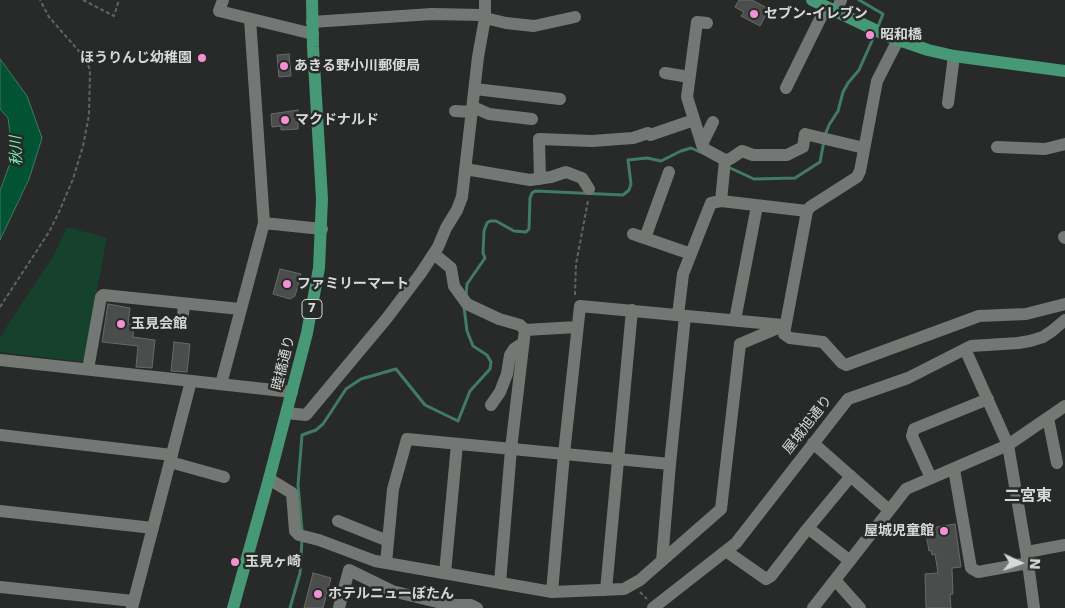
<!DOCTYPE html>
<meta charset="utf-8">
<style>
body{margin:0}
#map{position:relative;width:1065px;height:608px;overflow:hidden;background:#272a28;font-family:"DejaVu Sans",sans-serif}
canvas{display:block}
.north{position:absolute;left:995px;top:538px;width:50px;height:50px;-webkit-text-stroke:4px #272a28;paint-order:stroke;rotate:93deg;font-size:14px;font-weight:700;line-height:20px;text-align:center;color:#d7d9d8}
.north::after{content:'';display:block;margin:auto;width:18px;height:22px;background:#d7d9d8;clip-path:polygon(50% 0,100% 100%,50% 72%,0 100%)}
</style>
<div id="map">
<canvas width="1065" height="608"></canvas>
<div class="north">N</div>
</div>
<script>
const context = document.querySelector('canvas').getContext('2d');
context.lineJoin = 'round';
function paint(path, color) { context.fillStyle = color; context.fill(path, 'evenodd'); }
const shape = rows => new Path2D(rows.map(r => 'M' + r).join(''));
function stroke(path, color, width, dash) { context.strokeStyle = color; context.lineWidth = width; context.lineCap = dash ? 'butt' : 'round'; context.setLineDash(dash || []); context.stroke(path); }
function label(font, color, halo, rows, align = 'center') {
  context.font = font + ' "DejaVu Sans","Noto Sans JP",sans-serif'; context.lineWidth = 5; context.setLineDash([]); context.textBaseline = 'middle'; context.strokeStyle = halo; context.fillStyle = color; for (const [text, x, y, turn = 0] of rows) {
    context.save(); context.translate(x, y); context.rotate((+turn || 0) * Math.PI / 180); context.textAlign = isNaN(turn) ? turn : align; if (halo) context.strokeText(text, 0, 0); context.fillText(text, 0, 0); context.restore();
  }
}
const green = shape([
 [67,227,107,238,83,362,0,352,0,337,54,255]
]);
const water = shape([
 [0,59,27,96,42,138,29,179,0,240,0,191,13,155,8,118,0,109,0,59]
]);
const stream = shape([
 [859,0,883,14,877,29],
 [825,135,829,125,838,111,843,92,848,83,859,70,875,34],
 [728,167,754,179,795,178,820,162,824,141],
 [466,296,467,284,485,258,483,253,484,231,487,223,490,221,496,221,514,231,526,232,529,229,530,198,532,193,535,191,623,195,629,190,631,184,628,160,647,158,661,161,681,151,691,148,700,152],
 [302,531,298,485,302,435,316,430,323,424,346,389,361,379,396,369,425,405,458,421,470,391,490,369,491,362,487,355,473,346,467,331,464,307],
 [290,608,300,573,302,540]
]);
const building = shape([
 [739,0,752,0,769,9,760,26,741,16,744,12,735,7,739,0],
 [289,54,291,76,279,77,277,55,289,54],
 [298,110,298,129,281,130,281,126,272,127,271,114,298,110],
 [280,269,301,274,295,296,290,299,273,294,280,269],
 [108,304,130,308,128,324,134,324,133,337,155,340,152,368,136,367,138,346,102,342,108,304],
 [174,342,190,344,187,372,171,371,174,342],
 [955,524,961,567,952,568,953,594,950,594,951,608,926,608,925,574,938,573,935,554,932,555,931,550,929,551,925,529,955,524],
 [313,573,331,578,323,608,304,608,313,573]
]);
const path = shape([
 [83,0,114,16,119,0],
 [575,295,576,264,588,201],
 [0,307,49,232,59,212,73,179,83,146,89,115,90,70,85,58,49,17,40,0],
 [640,592,647,599]
]);
const minor = shape([
 [223,0,219,11,313,34],
 [836,12,841,0],
 [312,22,432,14,482,15,485,18,506,23,534,26,575,17],
 [707,23,697,22,687,97,703,148,725,160,721,201],
 [898,40,877,81,860,171,857,177,810,207,807,211,784,334,790,338,823,342,842,363,846,365,979,316,1026,314,1065,304],
 [665,73,689,77],
 [786,88,826,7],
 [475,89,560,99],
 [948,103,954,56],
 [473,107,489,114,532,119],
 [455,111,472,112],
 [702,144,713,122],
 [997,147,1045,149,1065,144],
 [725,160,730,159,742,151,753,155,787,155,803,147,805,134,864,148],
 [465,169,530,180,551,177,566,172,582,178,589,189],
 [540,179,539,139,592,141,633,138,648,133,650,135,694,120],
 [264,223,322,229],
 [633,234,691,254],
 [1064,237,1065,238],
 [645,238,669,172],
 [434,254,451,268,454,286,467,304,499,319,520,325,525,330],
 [678,315,683,274,711,203,721,201,807,211],
 [735,320,757,206],
 [182,325,184,304],
 [965,349,1008,445,1028,563],
 [0,360,292,392],
 [88,369,101,297,103,295,240,309],
 [221,384,264,223,250,19],
 [491,405,500,392,507,374,510,355,514,349,523,343],
 [287,413,306,415,387,318,421,273,438,247,446,228,457,210,462,197,478,57,485,18,485,0],
 [1048,418,1057,463],
 [0,435,172,455],
 [813,443,889,510],
 [170,462,224,477],
 [954,469,971,568,978,572,1028,563,1034,608],
 [931,478,912,436,914,429,988,399],
 [269,479,292,493,295,531,299,535,319,540,375,561,552,592,624,589,640,580,721,509,740,344,785,325],
 [0,511,153,528],
 [338,521,388,541],
 [808,528,850,561],
 [726,551,766,579,771,576,808,528,851,476],
 [1027,552,1065,545],
 [662,561,670,464,685,316],
 [386,563,393,489,407,439,670,464],
 [445,573,457,444],
 [835,580,860,608],
 [500,583,511,449,525,330,577,327],
 [0,587,133,601],
 [606,590,632,310],
 [552,592,564,454,580,306,783,325],
 [132,608,191,381],
 [339,608,349,570,392,591,450,605,471,605,477,608],
 [653,608,736,543,848,399,908,378,971,346,1018,343,1030,341,1043,337,1052,331,1065,320],
 [813,608,906,489,1008,445,1065,406]
]);
const major = shape([
 [812,0,890,37,928,50,954,56,1065,71],
 [233,608,269,479,307,333,319,268,322,199,313,47,312,0]
]);
const markers = [
 [754,14,5,"#f491d4"],
 [870,35,5,"#f491d4"],
 [202,58,5,"#f491d4"],
 [284,66,5,"#f491d4"],
 [285,120,5,"#f491d4"],
 [287,284,5,"#f491d4"],
 [121,324,5,"#f491d4"],
 [944,531,5,"#f491d4"],
 [235,562,5,"#f491d4"],
 [318,594,5,"#f491d4"]
];
const shields = [
 [312,309,20]
];
const shieldNames = [
 ["7",312,309]
];
const poiNames = [
 ["セブン-イレブン",764,14],
 ["昭和橋",880,35],
 ["ほうりんじ幼稚園",192,58,"right"],
 ["あきる野小川郵便局",294,66],
 ["マクドナルド",295,120],
 ["ファミリーマート",297,284],
 ["玉見会館",131,324],
 ["屋城児童館",934,531,"right"],
 ["玉見ヶ崎",245,562],
 ["ホテルニューぼたん",328,594]
];
const streetNames = [
 ["睦橋通り",284,363,-76],
 ["屋城旭通り",808,425,-52]
];
const waterNames = [
 ["秋川",17,151,-92]
];
const quarterNames = [
 ["二宮東",1028,497]
];
paint(green, '#16412d');
paint(water, '#015334');
stroke(water, '#417b65', 1);
stroke(stream, '#417b65', 3);
paint(building, '#4a4d4b');
stroke(building, '#676b68', 1);
stroke(path, '#616462', 2, [4, 2.5]);
stroke(minor, '#747875', 12);
stroke(major, '#469876', 12);
for (const [x, y, r, color] of markers) { const dot = new Path2D(); dot.arc(x, y, r, 0, 2 * Math.PI); context.fillStyle = color; context.fill(dot); stroke(dot, '#272a28', 2); }
for (const [x, y, w] of shields) { const box = new Path2D(); box.roundRect(x - w / 2, y - 9.5, w, 19, 4); context.fillStyle = '#272a28'; context.fill(box); stroke(box, '#d7d9d8', 1); }
label('bold 12px', '#d7d9d8', null, shieldNames);
label('bold 14px', '#d7d9d8', '#272a28', poiNames, 'left');
label('14px', '#d7d9d8', '#272a28', streetNames);
label('italic 15px', '#78f1b5', '#272a28', waterNames);
label('bold 16px', '#d7d9d8', '#272a28', quarterNames);
</script>
